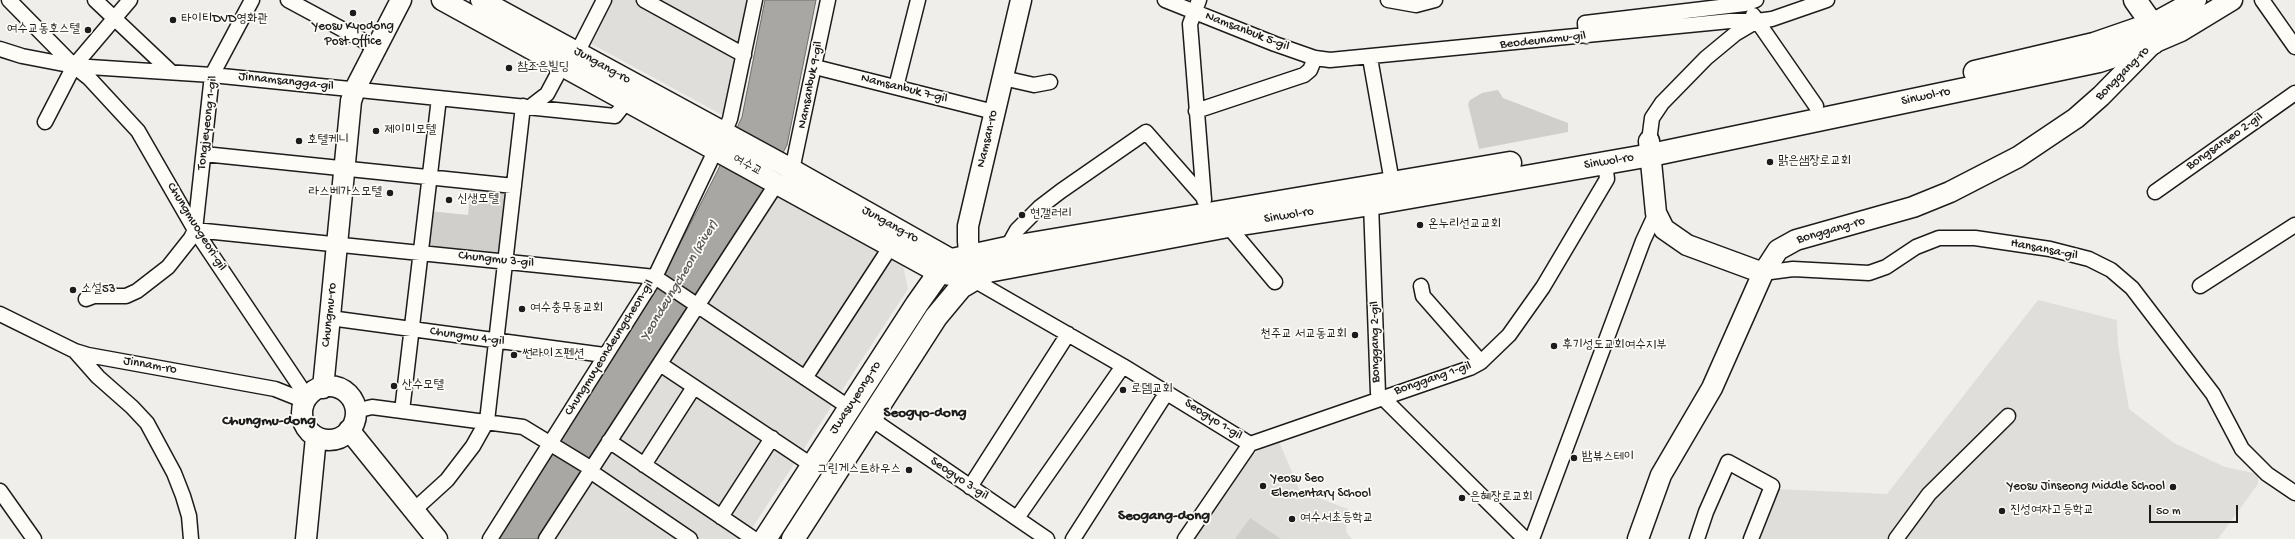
<!DOCTYPE html>
<meta charset="utf-8">
<style>
body{margin:0}
#map{position:relative;width:2295px;height:539px;overflow:hidden;background:#f0eeea;font-family:"Gochi Hand",sans-serif}
canvas{display:block}
.scale{position:absolute;left:2149px;top:505px;width:89px;height:18px;box-sizing:border-box;border:2px solid #1c1c1c;border-top:0;padding-left:5px;font-size:12px;line-height:14px;white-space:nowrap;color:#1c1c1c;-webkit-text-stroke:3px #fdfcf7;paint-order:stroke}
</style>
<div id="map">
<canvas width="2295" height="539"></canvas>
<div class="scale">50 m</div>
</div>
<script>
const context = document.querySelector('canvas').getContext('2d');
context.lineJoin = 'round';
function paint(path, color) { context.fillStyle = color; context.fill(path, 'evenodd'); }
const shape = rows => new Path2D(rows.map(r => 'M' + r).join(''));
function stroke(path, color, width, dash) { context.strokeStyle = color; context.lineWidth = width; context.lineCap = dash ? 'butt' : 'round'; context.setLineDash(dash || []); context.stroke(path); }
function label(font, color, halo, rows, align = 'center') {
  context.font = font + ' "Gochi Hand","Poor Story",sans-serif'; context.lineWidth = 3.5; context.setLineDash([]); context.textBaseline = 'middle'; context.strokeStyle = halo; context.fillStyle = color; for (const [text, x, y, turn = 0] of rows) {
    context.save(); context.translate(x, y); context.rotate((+turn || 0) * Math.PI / 180); context.textAlign = isNaN(turn) ? turn : align; if (halo) context.strokeText(text, 0, 0); context.fillText(text, 0, 0); context.restore();
  }
}
const built = shape([
 [610,0,763,0,740,117,737,123,588,42],
 [766,190,903,265,908,289,745,539,541,539],
 [2038,300,2117,320,2118,345,2129,409,2174,443,2225,467,2258,474,2258,484,2218,539,1756,539,1776,489,1887,494],
 [1278,439,1300,491,1348,509,1346,532,1352,539,1192,539,1250,456]
]);
const green = shape([
 [1498,90,1503,98,1568,123,1568,132,1479,149,1468,104,1470,100,1482,93],
 [471,185,509,189,502,254,426,246,429,211,468,215],
 [1250,518,1281,539,1235,539]
]);
const water = shape([
 [765,0,816,0,787,145,764,190,540,539,498,539,667,269,717,172,742,117,765,0]
]);
const street = shape([
 [9,0,74,66,89,78,138,131,195,230,307,397],
 [95,0,170,71],
 [288,0,377,48],
 [644,0,744,55],
 [1165,0,1275,44,1315,58,1330,60,1730,21,1757,21],
 [1199,0,1190,24,1204,200],
 [1388,0,1416,5,1435,0],
 [2262,0,2295,47],
 [1753,15,1816,106],
 [1586,36,1585,23,1745,4,1756,0],
 [0,49,22,56,74,66,212,75,615,116,627,101],
 [577,53,604,0],
 [1370,58,1392,182],
 [815,67,994,112],
 [1003,78,1034,85,1050,82],
 [896,87,918,0],
 [530,107,547,94,562,66],
 [1196,111,1304,75,1310,70,1315,58],
 [45,122,74,66,130,0],
 [724,133,730,119,755,0],
 [1649,141,1652,118,1662,103,1706,58,1735,34,1757,21,1772,19,1827,0],
 [204,154,514,186],
 [792,170,828,0],
 [2155,192,2295,93],
 [1371,204,1378,393,1525,539],
 [1228,226,1275,282],
 [195,230,655,277,850,408],
 [1007,248,1017,230,1040,207,1061,191,1146,132,1204,198],
 [1763,273,1793,269,1869,273,1886,267,1916,247,1939,238,1975,238,2050,249,2089,259,2111,270,2132,288,2213,394,2242,449,2267,474,2295,493],
 [972,279,1123,366,1250,444],
 [1421,286,1423,296,1481,362],
 [2200,286,2295,225],
 [86,299,94,296,126,296,137,291,168,267,191,238,195,230,212,75,252,0],
 [0,314,75,351,88,355,275,389,305,401],
 [330,318,604,355],
 [75,351,98,377,132,407,147,423,174,473,183,496,189,516,191,539],
 [660,364,813,466],
 [805,378,891,246],
 [355,411,372,407,523,427,587,466,590,471,690,539],
 [402,411,439,98],
 [870,418,1047,539],
 [609,441,754,539],
 [1250,444,1470,368,1481,362,1509,335,1543,287,1607,179,1605,162],
 [644,465,694,387],
 [970,487,1068,334],
 [0,491,34,539],
 [414,510,447,480,473,446,487,421,523,106],
 [721,517,772,438],
 [1017,518,1123,366],
 [490,539,655,277,716,149],
 [546,539,777,183],
 [1073,539,1167,392],
 [1185,539,1250,444],
 [1532,539,1643,241,1656,213],
 [1697,539,1706,512,1728,462,1772,486,1751,539],
 [1896,539,1929,494,2008,416]
]);
const secondary = shape([
 [442,0,939,273,972,279],
 [481,0,784,165,952,260,964,271],
 [2152,24,2196,0],
 [1649,141,1656,213,1664,229,1687,245,1763,273],
 [971,272,968,241,968,226,1021,0],
 '302 413a27 27 0 1 1 54 0a27 27 0 1 1-54 0Z',
 [323,388,351,101,355,89,401,0],
 [349,430,437,539],
 [306,539,316,437],
 [1638,539,1661,475,1712,388,1763,273,1778,250,1796,240,1913,207,1950,192,2018,157,2076,118,2101,96,2153,43,2181,31,2232,0]
]);
const primary = shape([
 [1975,72,2094,44,2152,24],
 [765,539,917,304,939,273,952,260,1007,248,1510,163],
 [793,539,936,317,961,287,988,271,1228,226,1371,204,1651,155,2099,61,2153,43,2152,24,2135,0]
]);
const markers = [
 [353,13,4,"#1c1c1c"],
 [173,20,4,"#1c1c1c"],
 [88,30,4,"#1c1c1c"],
 [509,68,4,"#1c1c1c"],
 [376,131,4,"#1c1c1c"],
 [299,141,4,"#1c1c1c"],
 [1770,162,4,"#1c1c1c"],
 [390,193,4,"#1c1c1c"],
 [449,200,4,"#1c1c1c"],
 [1022,215,4,"#1c1c1c"],
 [1420,225,4,"#1c1c1c"],
 [73,290,4,"#1c1c1c"],
 [522,309,4,"#1c1c1c"],
 [1355,335,4,"#1c1c1c"],
 [1554,346,4,"#1c1c1c"],
 [514,355,4,"#1c1c1c"],
 [394,386,4,"#1c1c1c"],
 [1123,390,4,"#1c1c1c"],
 [1574,458,4,"#1c1c1c"],
 [909,470,4,"#1c1c1c"],
 [1263,486,4,"#1c1c1c"],
 [2173,487,4,"#1c1c1c"],
 [1462,498,4,"#1c1c1c"],
 [2002,511,4,"#1c1c1c"],
 [1292,519,4,"#1c1c1c"]
];
const poiNames = [
 ["타이티DVD영화관",181,20],
 ["Yeosu Kyodong",353,27,"center"],
 ["Post Office",353,42,"center"],
 ["여수교동호스텔",80,30,"right"],
 ["참조은빌딩",517,68],
 ["제이미모텔",384,131],
 ["호텔케니",307,141],
 ["맑은샘장로교회",1778,162],
 ["라스베가스모텔",382,193,"right"],
 ["신생모텔",457,200],
 ["현갤러리",1030,215],
 ["온누리선교교회",1428,225],
 ["소설53",81,290],
 ["여수충무동교회",530,309],
 ["천주교 서교동교회",1347,335,"right"],
 ["후기성도교회여수지부",1562,346],
 ["썬라이즈펜션",522,355],
 ["산수모텔",402,386],
 ["로뎀교회",1131,390],
 ["밤뷰스테이",1582,458],
 ["그린게스트하우스",901,470,"right"],
 ["Yeosu Seo",1271,479],
 ["Elementary School",1271,494],
 ["Yeosu Jinseong Middle School",2165,487,"right"],
 ["은혜장로교회",1470,498],
 ["진성여자고등학교",2010,511],
 ["여수서초등학교",1300,519]
];
const streetNames = [
 ["Namsanbuk 5-gil",1247,32,21],
 ["Beodeunamu-gil",1543,41,-6],
 ["Jungang-ro",602,66,29],
 ["Bonggang-ro",2123,74,-45],
 ["Jinnamsangga-gil",286,82,6],
 ["Namsanbuk 9-gil",811,85,-79],
 ["Namsanbuk 7-gil",904,89,14],
 ["Sinwol-ro",1926,97,-12],
 ["Tongjeyeong 1-gil",208,123,-83],
 ["Namsan-ro",988,139,-77],
 ["Bongsanseo 2-gil",2225,142,-35],
 ["Sinwol-ro",1609,162,-9],
 ["여수교",747,166,29],
 ["Sinwol-ro",1289,216,-9],
 ["Jungang-ro",890,225,29],
 ["Chungmuogeori-gil",196,227,58],
 ["Bonggang-ro",1831,231,-16],
 ["Hansansa-gil",2044,250,11],
 ["Chungmu 3-gil",496,260,6],
 ["Chungmu-ro",330,315,-84],
 ["Chungmu 4-gil",467,337,8],
 ["Bonggang 2-gil",1376,342,-91],
 ["Chungmuyeondeungcheon-gil",610,348,-58],
 ["Jinnam-ro",150,366,10],
 ["Bonggang 1-gil",1433,379,-19],
 ["Jwasuyeong-ro",856,398,-57],
 ["Seogyo 1-gil",1213,420,32],
 ["Seogyo 3-gil",959,479,34]
];
const waterNames = [
 ["Yeondeungcheon (River)",680,281,-59]
];
const quarterNames = [
 ["Seogyo-dong",925,414],
 ["Chungmu-dong",269,422],
 ["Seogang-dong",1164,517]
];
paint(built, '#e0deda');
paint(green, '#d0cfcc');
paint(water, '#a8a7a3');
stroke(water, '#706f6d', 1);
stroke(street, '#1c1c1c', 17);
stroke(secondary, '#1c1c1c', 23);
stroke(primary, '#1c1c1c', 25);
stroke(street, '#fdfcf7', 14);
stroke(secondary, '#fdfcf7', 20);
stroke(primary, '#fdfcf7', 22);
for (const [x, y, r, color] of markers) { const dot = new Path2D(); dot.arc(x, y, r, 0, 2 * Math.PI); context.fillStyle = color; context.fill(dot); stroke(dot, '#fdfcf7', 1.5); }
label('13px', '#1c1c1c', '#fdfcf7', poiNames, 'left');
label('13px', '#1c1c1c', '#fdfcf7', streetNames);
label('italic 14px', '#5b5b59', '#fdfcf7', waterNames);
label('bold 15px', '#1c1c1c', '#fdfcf7', quarterNames);
</script>
